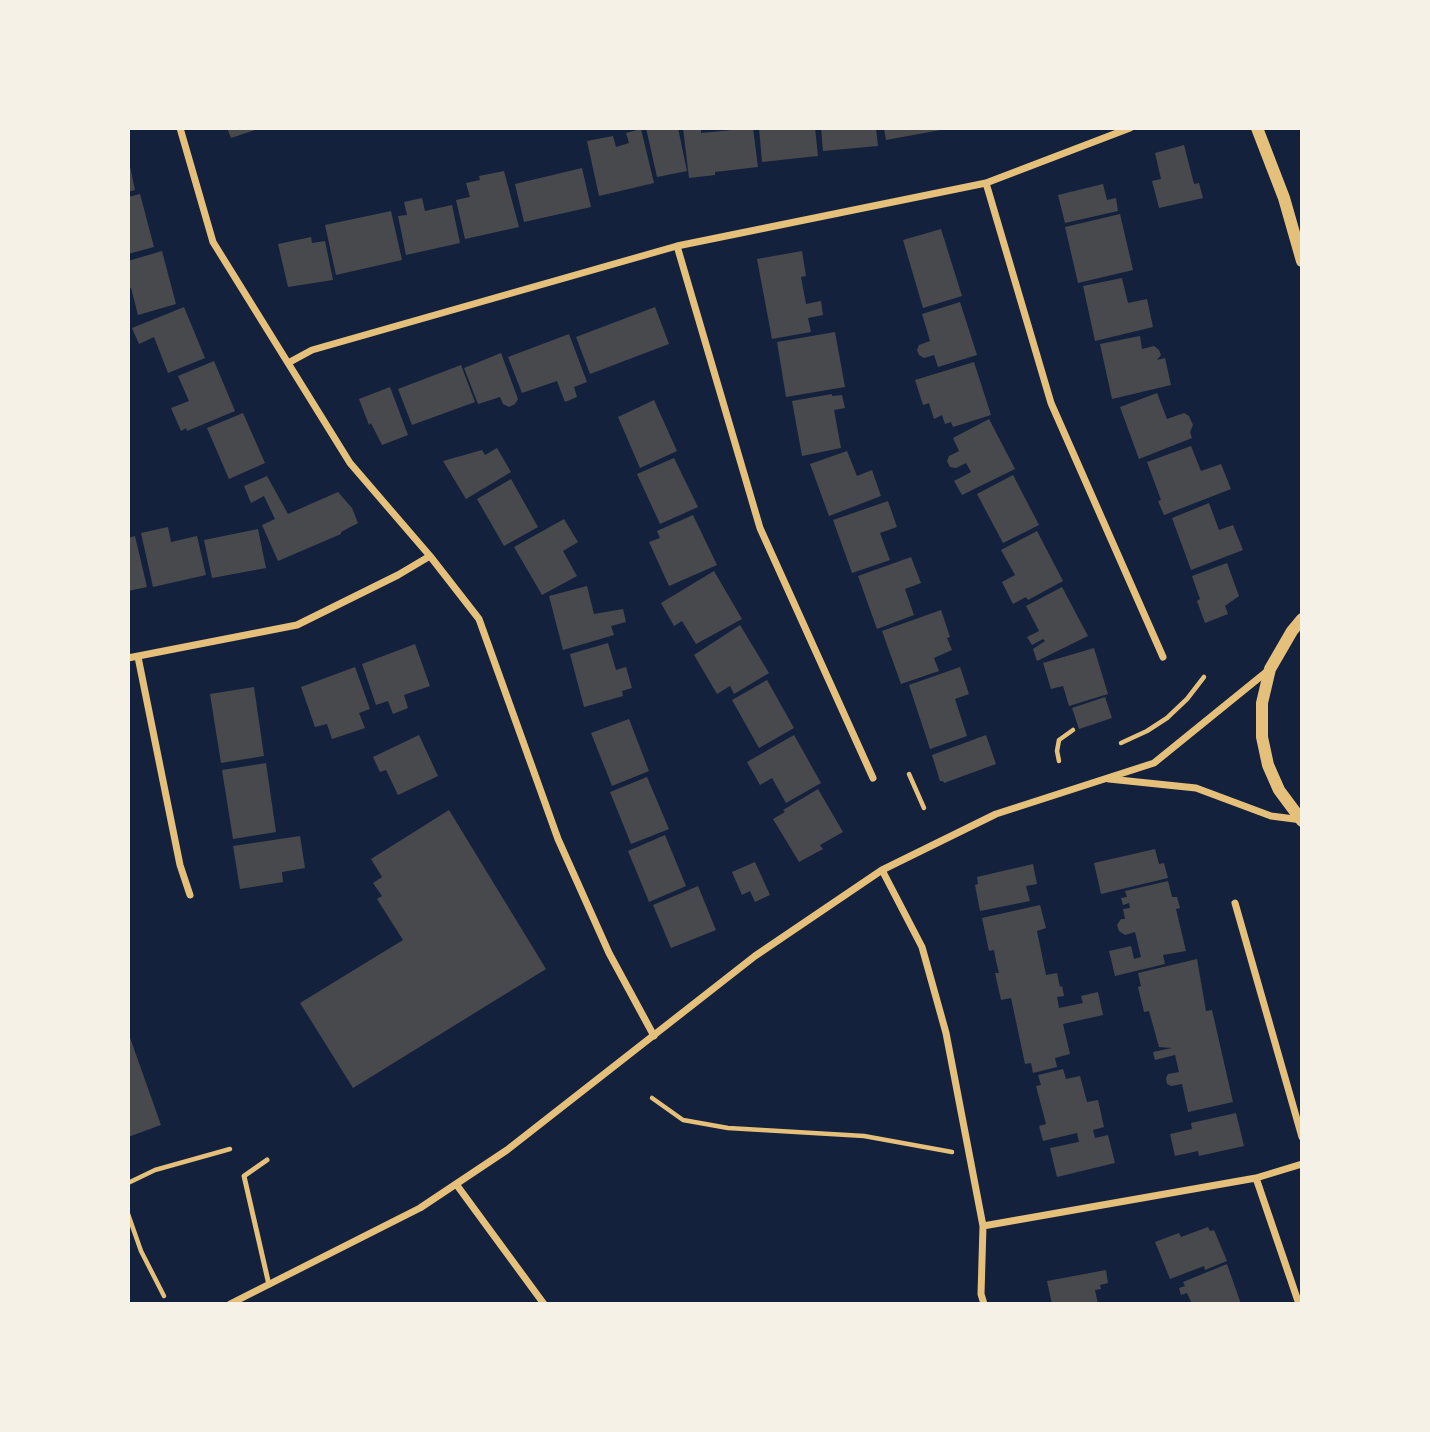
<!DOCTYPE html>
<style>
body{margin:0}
#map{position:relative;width:1430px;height:1432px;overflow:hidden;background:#14213d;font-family:"Noto Sans",sans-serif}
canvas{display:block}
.frame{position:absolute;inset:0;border:130px solid #f6f1e7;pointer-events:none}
</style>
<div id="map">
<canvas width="1430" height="1432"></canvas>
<div class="frame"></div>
</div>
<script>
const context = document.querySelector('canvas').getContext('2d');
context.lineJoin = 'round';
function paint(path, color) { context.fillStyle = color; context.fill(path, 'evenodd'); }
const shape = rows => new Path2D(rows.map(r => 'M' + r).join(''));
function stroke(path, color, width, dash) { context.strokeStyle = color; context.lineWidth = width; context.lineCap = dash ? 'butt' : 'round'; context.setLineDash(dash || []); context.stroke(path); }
const building = shape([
 [227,128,261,128,231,138],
 [646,128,662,128,663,130,678,128,687,171,657,177],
 [683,128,701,128,701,133,753,128,758,167,715,172,715,175,689,178],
 [759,128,815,128,818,156,762,162],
 [821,128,876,128,878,146,823,151],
 [884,128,945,128,946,129,886,140],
 [641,129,654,183,599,196,587,141,613,136,616,147,629,143,626,133],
 [1184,145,1194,184,1199,183,1203,198,1159,208,1152,181,1161,179,1155,153],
 [128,157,135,190,128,192],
 [582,168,591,207,524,222,515,184],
 [504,171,519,227,465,239,456,200,470,197,466,183,480,180,479,176],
 [1103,184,1107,200,1116,198,1118,211,1065,223,1058,195],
 [140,194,154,247,128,254,128,197],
 [422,198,425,211,452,205,460,243,406,255,398,216,407,215,404,202],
 [391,211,402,260,336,275,325,225],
 [1120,214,1133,270,1078,283,1065,227],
 [941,229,962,296,923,308,903,240],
 [311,237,312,243,325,241,333,280,288,287,278,244],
 [162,251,176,304,138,315,131,288,128,289,128,261],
 [802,251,806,276,801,277,806,304,821,301,823,315,808,318,811,332,772,339,757,259],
 [1122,278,1128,303,1147,299,1153,327,1095,341,1083,286],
 [960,302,977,355,938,367,934,355,924,358,919,355,917,350,919,345,930,341,922,314],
 [184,307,205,358,168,373,154,337,139,344,132,328],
 [655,307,669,344,590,374,576,337],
 [835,332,845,387,786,397,777,342],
 [569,334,587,382,574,387,577,397,565,402,557,381,522,393,508,357],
 [1140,336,1142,349,1154,346,1159,350,1161,355,1157,360,1165,358,1171,385,1112,399,1100,344],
 [501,353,518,399,515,404,509,407,503,404,500,397,478,404,464,368],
 [214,361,235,411,187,431,186,428,181,431,171,408,189,401,178,376],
 [974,362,991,415,953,427,951,422,945,424,942,415,934,419,929,403,923,405,915,380],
 [461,365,475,402,412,425,398,389],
 [390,387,408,435,382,445,371,423,369,425,359,399],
 [1157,393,1167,419,1184,413,1189,416,1193,425,1190,432,1192,438,1139,459,1120,407],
 [832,394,832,396,842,395,845,408,834,410,841,448,802,456,792,401],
 [654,400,677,451,640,468,618,417],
 [243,413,265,463,229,479,207,428],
 [989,419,1015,469,962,495,954,481,971,472,966,463,956,468,950,467,947,461,949,456,959,451,953,438],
 [1191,446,1201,471,1221,464,1231,489,1164,515,1158,501,1161,500,1147,462],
 [497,448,511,472,466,499,443,461,482,450,485,455],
 [847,451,857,476,872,470,881,496,829,516,810,464],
 [674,458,698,507,660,524,637,474],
 [1013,475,1039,525,1003,543,977,494],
 [267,476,288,514,338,492,352,508,358,523,341,532,341,534,278,561,262,525,275,519,264,496,251,503,244,486],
 [511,479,538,527,504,546,477,499],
 [888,501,897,527,880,533,890,560,852,573,833,520],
 [1209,503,1219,530,1233,525,1243,550,1191,570,1172,518],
 [693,515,717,565,669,586,649,542,660,538,657,531],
 [564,519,578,542,563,551,577,576,542,595,514,547],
 [168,527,171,542,197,536,206,575,153,587,141,533],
 [258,529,266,568,212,578,204,540],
 [1037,531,1063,581,1028,600,1026,597,1013,604,1002,582,1015,575,1001,550],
 [135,536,147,587,128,591,128,538],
 [911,557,921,583,905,589,914,615,877,629,858,576],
 [1227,563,1239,596,1225,606,1228,614,1205,623,1197,601,1200,599,1192,576],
 [714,571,742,619,696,644,682,621,674,626,661,603],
 [587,586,594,614,623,609,626,622,611,626,614,635,563,650,549,596],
 [1062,587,1088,636,1037,661,1033,649,1045,641,1043,639,1032,645,1027,637,1039,631,1026,606],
 [941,610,950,637,947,638,952,650,934,658,939,671,901,684,882,631],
 [740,625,769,673,734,694,730,686,717,694,694,655],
 [608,643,616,670,626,667,632,688,622,691,623,696,584,707,570,654],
 [415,644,430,686,404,695,408,708,393,714,388,701,376,705,362,664],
 [1094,648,1108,694,1069,706,1063,686,1051,689,1043,663],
 [355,667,370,709,359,713,365,728,332,739,327,724,315,727,301,687],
 [960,667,969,694,955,699,967,736,930,749,909,685],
 [767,680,794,728,759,748,732,700],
 [254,687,264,756,221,763,210,694],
 [1105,697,1112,718,1079,729,1072,708],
 [629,719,649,771,612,786,591,733],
 [419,735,438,776,398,795,386,770,380,772,373,757],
 [794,735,821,783,786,803,772,778,760,785,747,762],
 [986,735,996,764,944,783,943,781,940,781,932,755],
 [266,763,276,832,233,839,222,770],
 [647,777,669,829,631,844,610,792],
 [818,789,843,832,820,845,823,849,799,862,773,819,785,812,783,810],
 [449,810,546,969,353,1088,300,1003,403,940,377,899,382,896,373,883,382,877,371,859],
 [665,835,686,886,649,902,628,851],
 [300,836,305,868,282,872,283,882,240,889,233,846],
 [1155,849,1159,864,1164,863,1168,878,1101,894,1094,863],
 [755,862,770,895,755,902,750,891,742,895,732,872],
 [1033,864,1037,884,1026,886,1030,901,980,911,975,885,978,884,977,877],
 [1168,881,1172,897,1177,897,1180,908,1176,909,1186,951,1163,955,1165,964,1115,976,1109,951,1131,946,1134,959,1141,957,1135,932,1125,935,1119,931,1117,925,1121,919,1125,919,1123,909,1130,908,1129,903,1123,905,1121,898,1127,897,1125,891],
 [698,886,716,930,671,948,653,905],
 [1040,905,1046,928,1037,931,1046,975,1057,973,1060,987,1062,986,1064,996,1057,997,1059,1008,1083,1003,1081,996,1098,992,1103,1015,1063,1024,1070,1054,1055,1058,1057,1067,1033,1073,1031,1063,1025,1064,1011,998,1001,1000,995,973,999,973,996,961,994,950,989,951,982,918],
 [1197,959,1206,1011,1212,1010,1233,1102,1188,1112,1182,1084,1171,1086,1167,1084,1166,1078,1168,1074,1179,1072,1175,1055,1155,1060,1153,1052,1172,1048,1159,1047,1149,1011,1144,1012,1138,987,1141,986,1138,973],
 [128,1032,161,1125,128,1137],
 [1063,1069,1066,1079,1080,1076,1087,1102,1098,1100,1104,1127,1093,1130,1095,1138,1108,1135,1115,1163,1057,1177,1050,1148,1079,1142,1077,1133,1043,1141,1039,1126,1046,1124,1036,1086,1041,1085,1038,1075],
 [1236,1113,1244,1146,1199,1156,1198,1151,1175,1156,1170,1134,1192,1129,1191,1123],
 [1208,1227,1210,1231,1214,1230,1227,1261,1205,1270,1204,1266,1170,1279,1155,1242,1179,1233,1181,1237],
 [1227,1264,1241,1304,1192,1304,1187,1293,1181,1295,1179,1288,1185,1286,1183,1282],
 [1106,1270,1108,1283,1100,1285,1101,1289,1095,1290,1098,1304,1052,1304,1047,1281]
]);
const path = shape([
 [1121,743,1147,731,1167,718,1187,699,1204,677],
 [1059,761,1057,751,1059,740,1073,730],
 [909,774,924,808],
 [652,1098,683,1120,728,1128,864,1136,952,1152],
 [128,1183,155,1170,230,1149],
 [128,1214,141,1251,164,1296]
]);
const service = shape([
 [267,1160,244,1176,269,1285]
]);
const minor = shape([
 [180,128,213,242,350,463,430,556,479,619,558,839,609,953,654,1036],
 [986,183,1051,403,1163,657],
 [677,246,760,528,873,778],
 [288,363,312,350,677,246,986,183,1130,128],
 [138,657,180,865,190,895],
 [128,658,297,625,398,575,430,556],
 [1109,779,1196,788,1271,816,1302,820],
 [882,870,922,947,946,1033,983,1226,981,1294,984,1304],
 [1235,903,1302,1137],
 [1256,1178,1299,1304],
 [456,1184,544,1304],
 [983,1226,1256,1178,1302,1164],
 [230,1304,420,1208,507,1150,755,956,882,870,996,814,1154,763,1270,669]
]);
const tertiary = shape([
 [1257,128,1284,198,1302,261],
 [1302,619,1292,631,1270,669,1262,703,1262,737,1268,765,1279,790,1302,821]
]);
paint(building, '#48494c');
stroke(path, '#e5c07b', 4.5);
stroke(service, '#e5c07b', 5);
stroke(minor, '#e5c07b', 7);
stroke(tertiary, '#e5c07b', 12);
</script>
